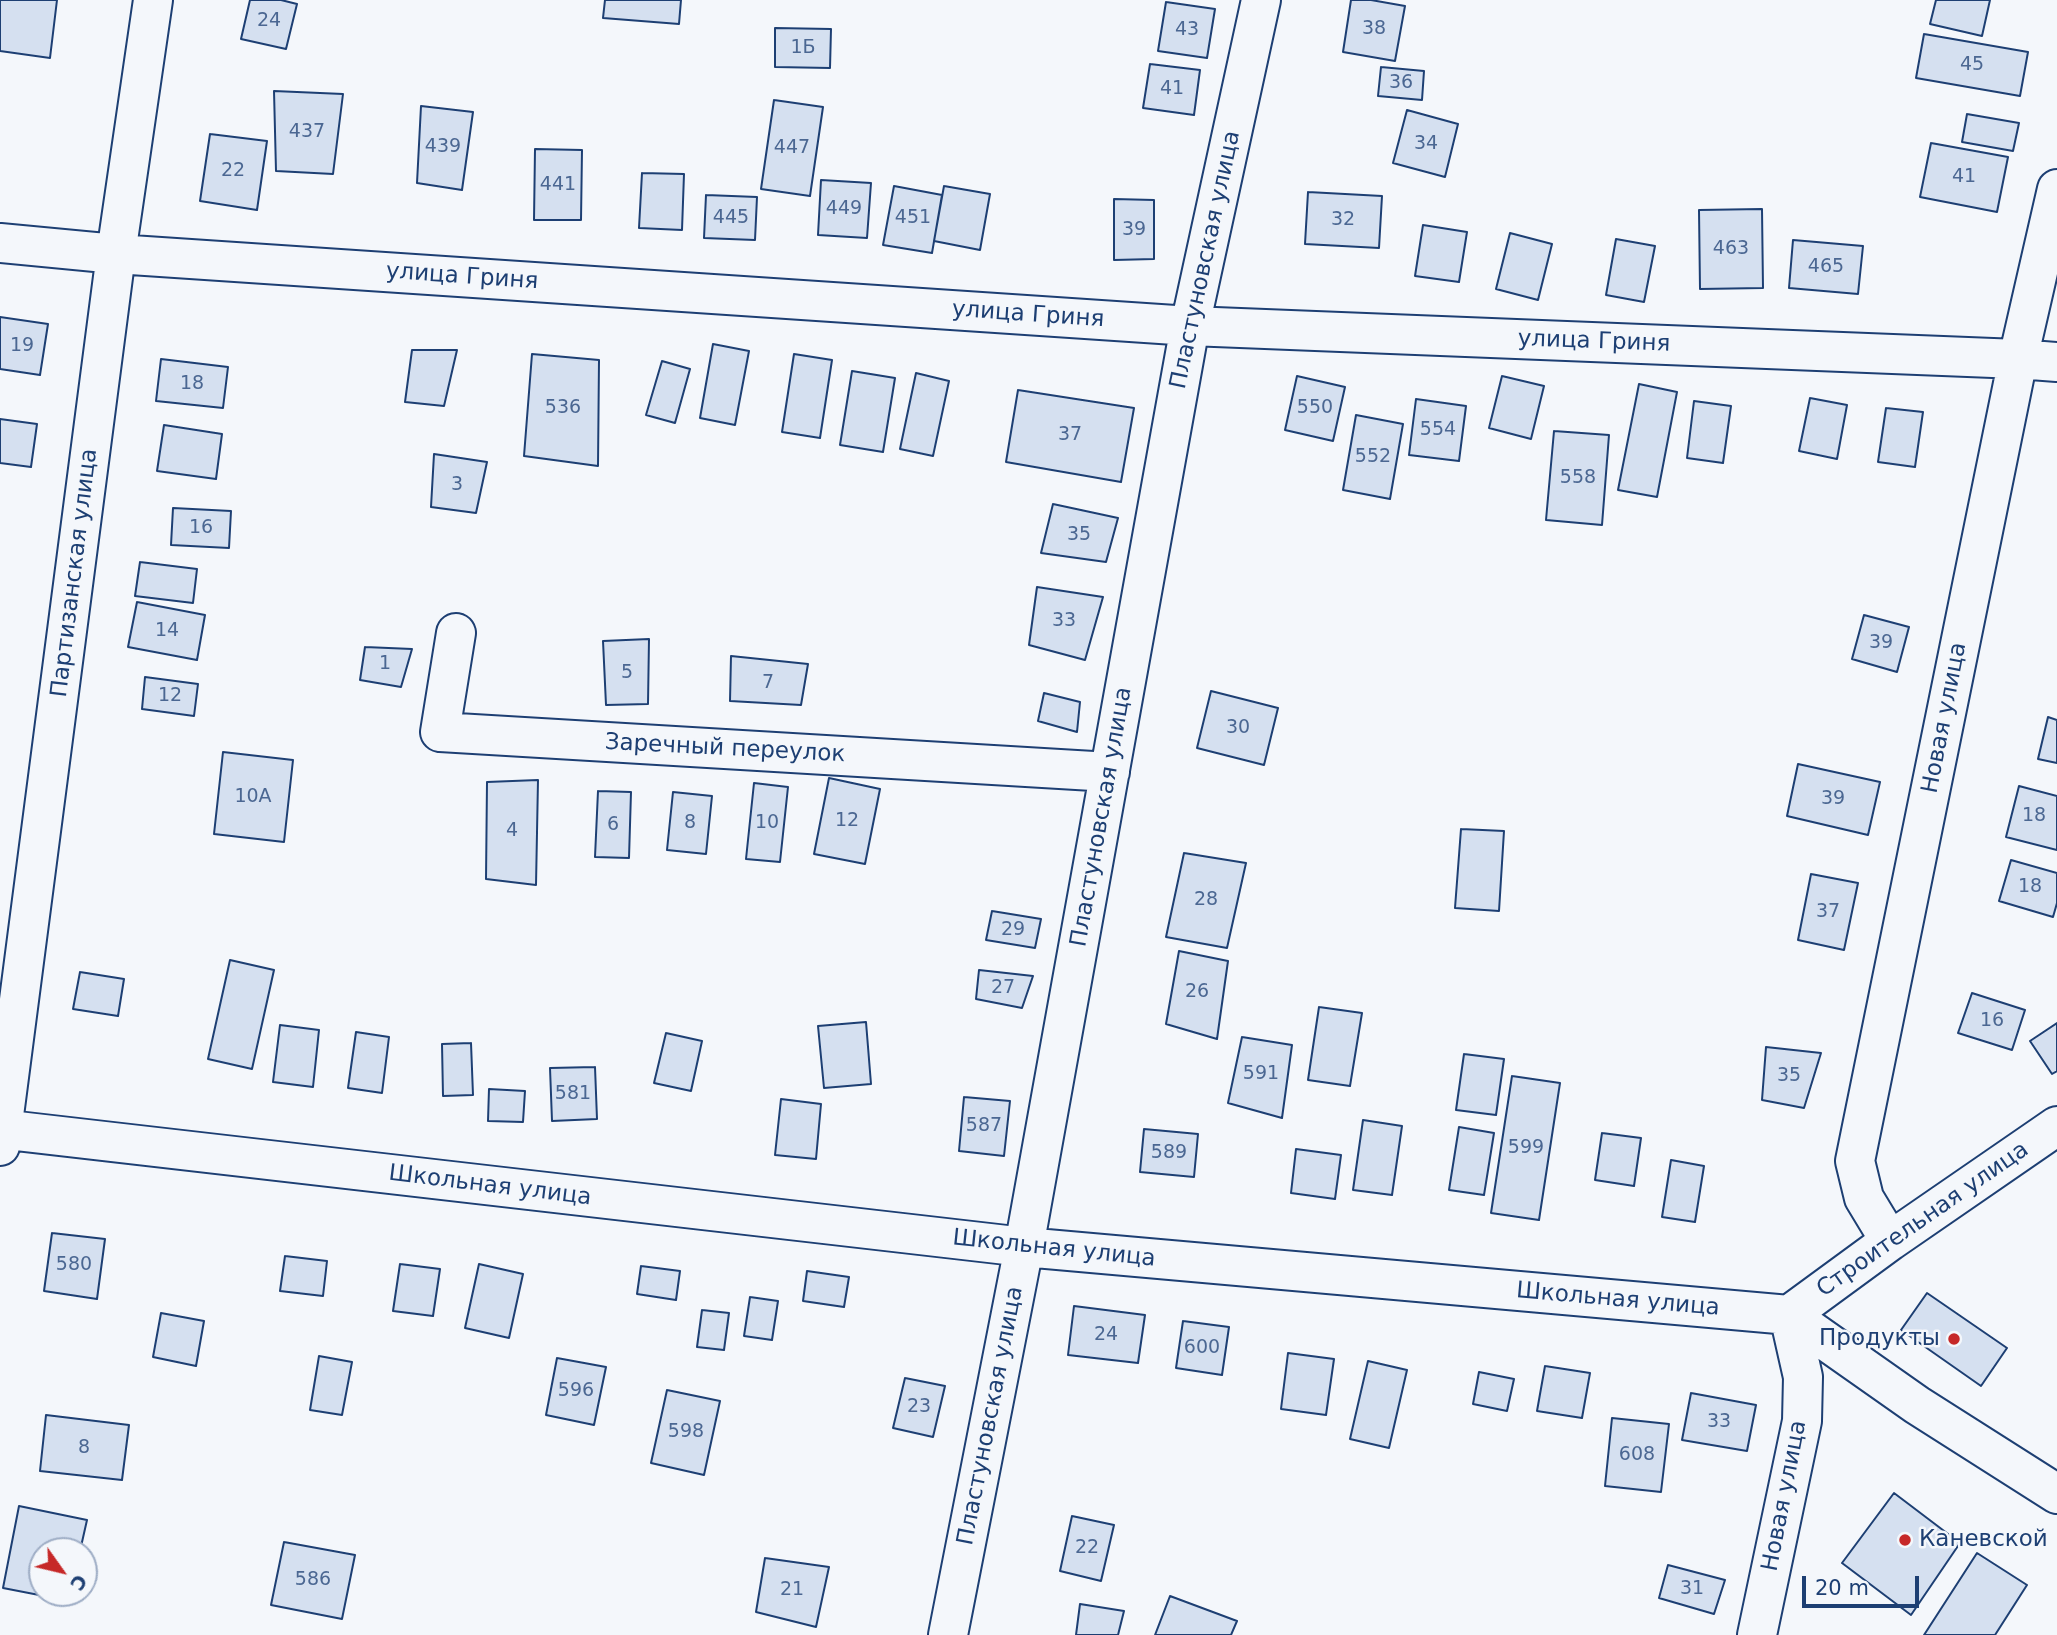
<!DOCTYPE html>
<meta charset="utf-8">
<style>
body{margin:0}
#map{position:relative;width:2057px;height:1635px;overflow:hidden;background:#f4f7fb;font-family:"DejaVu Sans",sans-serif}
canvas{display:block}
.north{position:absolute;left:28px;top:1537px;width:70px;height:70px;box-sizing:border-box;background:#f4f7fb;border:2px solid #9eadc5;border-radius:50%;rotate:124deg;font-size:19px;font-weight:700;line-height:28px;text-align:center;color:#1d3f73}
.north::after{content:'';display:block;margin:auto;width:24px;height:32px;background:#c62828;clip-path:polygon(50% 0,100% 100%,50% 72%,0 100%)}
.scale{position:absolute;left:1802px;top:1576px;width:117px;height:32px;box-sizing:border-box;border:4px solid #1d3f73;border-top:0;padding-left:9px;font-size:21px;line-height:24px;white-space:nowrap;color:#1d3f73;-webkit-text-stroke:5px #f4f7fb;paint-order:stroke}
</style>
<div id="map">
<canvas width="2057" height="1635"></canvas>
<div class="north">С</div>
<div class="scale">20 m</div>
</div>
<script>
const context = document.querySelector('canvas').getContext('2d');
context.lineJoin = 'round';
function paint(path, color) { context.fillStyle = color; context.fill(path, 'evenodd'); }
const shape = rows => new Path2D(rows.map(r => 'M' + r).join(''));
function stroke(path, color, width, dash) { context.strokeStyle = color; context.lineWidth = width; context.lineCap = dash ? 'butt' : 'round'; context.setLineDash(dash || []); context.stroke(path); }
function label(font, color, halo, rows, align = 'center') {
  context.font = font + ' "DejaVu Sans",sans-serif'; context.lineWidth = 5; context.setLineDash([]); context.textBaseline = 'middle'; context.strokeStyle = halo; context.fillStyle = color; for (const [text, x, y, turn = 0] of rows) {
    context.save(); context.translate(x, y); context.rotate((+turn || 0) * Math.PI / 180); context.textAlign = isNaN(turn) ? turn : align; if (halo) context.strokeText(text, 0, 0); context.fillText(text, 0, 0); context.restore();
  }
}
const building = shape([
 [0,0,57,0,50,58,0,51,0,0],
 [250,0,281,0,297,4,286,49,241,39,250,0],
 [605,0,681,0,679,24,603,18,605,0],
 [1351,0,1371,0,1405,6,1395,61,1343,52,1351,0],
 [1936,0,1990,0,1982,36,1930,24,1936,0],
 [1166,2,1215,9,1207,58,1158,51,1166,2],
 [775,28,831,29,830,68,775,67,775,28],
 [1924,34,2028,52,2020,96,1916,78,1924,34],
 [1150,64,1200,70,1194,115,1143,108,1150,64],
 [1381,67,1424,71,1422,100,1378,96,1381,67],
 [274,91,343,94,333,174,276,171,274,91],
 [774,100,823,107,810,196,761,189,774,100],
 [421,106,473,112,462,190,417,183,421,106],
 [1407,110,1458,124,1445,177,1393,163,1407,110],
 [1967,114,2019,123,2013,151,1962,142,1967,114],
 [210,134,267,141,257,210,200,201,210,134],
 [1931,143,2008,157,1997,212,1920,197,1931,143],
 [535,149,582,150,581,220,534,220,535,149],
 [642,173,684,174,682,230,639,228,642,173],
 [821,180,871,183,867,238,818,235,821,180],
 [894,186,942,195,932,253,883,245,894,186],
 [944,186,990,194,980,250,934,241,944,186],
 [1308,192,1382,196,1379,248,1305,244,1308,192],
 [706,195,757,197,755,240,704,238,706,195],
 [1114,199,1154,200,1154,259,1114,260,1114,199],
 [1762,209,1763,288,1700,289,1699,210,1762,209],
 [1423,225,1467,232,1459,282,1415,276,1423,225],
 [1510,233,1552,244,1538,300,1496,289,1510,233],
 [1616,239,1655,246,1644,302,1606,295,1616,239],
 [1793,240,1863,246,1858,294,1789,288,1793,240],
 [0,317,48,324,40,375,0,369,0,317],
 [713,344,749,351,735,425,700,418,713,344],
 [412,350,457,350,444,406,405,402,412,350],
 [532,354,599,360,598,466,524,456,532,354],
 [794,354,832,360,820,438,782,432,794,354],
 [161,359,228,367,223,408,156,401,161,359],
 [662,361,690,369,675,423,646,415,662,361],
 [852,371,895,378,883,452,840,445,852,371],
 [916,373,949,381,933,456,900,449,916,373],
 [1297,376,1345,387,1333,441,1285,430,1297,376],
 [1502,376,1544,386,1531,439,1489,428,1502,376],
 [1639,384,1677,392,1657,497,1618,490,1639,384],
 [1018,390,1134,408,1121,482,1006,462,1018,390],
 [1810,398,1847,405,1837,459,1799,451,1810,398],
 [1416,399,1466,406,1459,461,1409,455,1416,399],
 [1694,401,1731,406,1723,463,1687,458,1694,401],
 [1886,408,1923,412,1915,467,1878,462,1886,408],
 [1356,415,1403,424,1390,499,1343,490,1356,415],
 [0,419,37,424,31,467,0,463,0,419],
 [164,425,222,434,216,479,157,471,164,425],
 [1554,431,1609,435,1602,525,1546,520,1554,431],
 [434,454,487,462,476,513,431,507,434,454],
 [1053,504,1118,518,1106,562,1041,553,1053,504],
 [173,508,231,511,229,548,171,545,173,508],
 [140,562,197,569,193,603,135,596,140,562],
 [1037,587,1103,597,1085,660,1029,645,1037,587],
 [137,602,205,615,197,660,128,647,137,602],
 [1864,615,1909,627,1897,672,1852,659,1864,615],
 [649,639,648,704,606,705,603,641,649,639],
 [365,647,412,649,401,687,360,680,365,647],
 [731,656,808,664,801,705,730,701,731,656],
 [145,677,198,684,194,716,142,709,145,677],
 [1211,691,1278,708,1264,765,1197,748,1211,691],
 [1044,693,1080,702,1077,732,1038,721,1044,693],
 [2048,717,2057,720,2057,763,2038,759,2048,717],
 [223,752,293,760,284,842,214,834,223,752],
 [1798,764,1880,782,1868,835,1787,816,1798,764],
 [829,778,880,789,865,864,814,854,829,778],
 [538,780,536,885,486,879,487,782,538,780],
 [754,783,788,787,780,862,746,859,754,783],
 [2019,786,2057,796,2057,850,2006,837,2019,786],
 [598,791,631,792,629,858,595,857,598,791],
 [673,792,712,796,706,854,667,850,673,792],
 [1461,829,1504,831,1499,911,1455,908,1461,829],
 [1184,853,1246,863,1227,948,1166,937,1184,853],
 [2011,860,2057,873,2057,903,2053,917,1999,901,2011,860],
 [1811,874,1858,883,1844,950,1798,940,1811,874],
 [992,911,1041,919,1035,948,986,940,992,911],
 [1179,951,1228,961,1217,1039,1166,1024,1179,951],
 [230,960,274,970,252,1069,208,1059,230,960],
 [979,970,1033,976,1022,1008,976,999,979,970],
 [80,972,124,979,118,1016,73,1009,80,972],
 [1972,993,2025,1010,2012,1050,1958,1033,1972,993],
 [1319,1007,1362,1013,1350,1086,1308,1080,1319,1007],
 [866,1022,871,1084,824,1088,818,1026,866,1022],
 [2057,1023,2057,1071,2052,1074,2030,1041,2057,1023],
 [280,1025,319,1030,313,1087,273,1082,280,1025],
 [356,1032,389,1037,382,1093,348,1088,356,1032],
 [666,1033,702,1041,691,1091,654,1083,666,1033],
 [1242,1037,1292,1045,1282,1118,1228,1103,1242,1037],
 [471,1043,473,1095,443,1096,442,1044,471,1043],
 [1766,1047,1821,1053,1804,1108,1762,1100,1766,1047],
 [1464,1054,1504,1059,1496,1115,1456,1110,1464,1054],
 [595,1067,597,1119,552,1121,550,1068,595,1067],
 [1512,1076,1560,1083,1539,1220,1491,1213,1512,1076],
 [489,1089,525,1091,523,1122,488,1121,489,1089],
 [964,1097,1010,1101,1004,1156,959,1151,964,1097],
 [781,1099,821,1104,816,1159,775,1155,781,1099],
 [1363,1120,1402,1126,1392,1195,1353,1190,1363,1120],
 [1459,1127,1494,1133,1484,1195,1449,1190,1459,1127],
 [1144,1129,1198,1134,1194,1177,1140,1172,1144,1129],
 [1602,1133,1641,1138,1634,1186,1595,1180,1602,1133],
 [1296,1149,1341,1155,1335,1199,1291,1193,1296,1149],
 [1671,1160,1704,1166,1695,1222,1662,1217,1671,1160],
 [52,1233,105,1239,97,1299,44,1291,52,1233],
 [285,1256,327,1261,323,1296,280,1291,285,1256],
 [400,1264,440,1269,433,1316,393,1311,400,1264],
 [479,1264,523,1274,509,1338,465,1328,479,1264],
 [641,1266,680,1271,676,1300,637,1294,641,1266],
 [807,1271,849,1277,844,1307,803,1301,807,1271],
 [1927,1293,2007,1348,1981,1386,1901,1330,1927,1293],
 [750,1297,778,1301,772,1340,744,1336,750,1297],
 [1074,1306,1145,1315,1138,1363,1068,1355,1074,1306],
 [702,1310,729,1313,724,1350,697,1347,702,1310],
 [161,1313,204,1321,196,1366,153,1357,161,1313],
 [1183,1321,1229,1327,1222,1375,1176,1368,1183,1321],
 [1288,1353,1334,1359,1326,1415,1281,1409,1288,1353],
 [319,1356,352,1362,342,1415,310,1410,319,1356],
 [557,1358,606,1367,594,1425,546,1415,557,1358],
 [1368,1361,1407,1370,1389,1448,1350,1439,1368,1361],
 [1545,1366,1590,1373,1582,1418,1537,1411,1545,1366],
 [1479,1372,1514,1379,1507,1411,1473,1404,1479,1372],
 [905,1378,945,1386,933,1437,893,1428,905,1378],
 [667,1390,720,1401,704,1475,651,1463,667,1390],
 [1691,1393,1756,1405,1747,1451,1682,1440,1691,1393],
 [46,1415,129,1425,122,1480,40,1471,46,1415],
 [1612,1418,1669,1424,1661,1492,1605,1486,1612,1418],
 [1894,1493,1960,1543,1911,1615,1842,1563,1894,1493],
 [19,1506,87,1520,80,1551,42,1551,42,1593,72,1593,70,1601,3,1588,19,1506],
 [1072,1516,1114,1525,1101,1581,1060,1571,1072,1516],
 [284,1542,355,1555,342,1619,271,1605,284,1542],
 [1977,1553,2027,1585,1995,1635,1924,1635,1977,1553],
 [765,1558,829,1567,816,1627,756,1612,765,1558],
 [1668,1565,1725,1580,1714,1614,1659,1598,1668,1565],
 [1170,1596,1237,1621,1231,1635,1155,1635,1170,1596],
 [1080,1604,1124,1611,1118,1635,1076,1635,1080,1604]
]);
const minor = shape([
 [0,243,116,254,1190,326,2018,359,2057,362],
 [456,633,440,732,1110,772],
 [0,1129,1024,1247,1789,1315,1917,1405,2057,1494],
 [0,1146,116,254,153,0],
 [1890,1241,1864,1198,1855,1161,2018,359,2057,189],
 [1789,1315,1890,1241,2057,1126],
 [948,1635,1024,1247,1190,326,1261,0],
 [1757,1635,1802,1421,1803,1377,1789,1315]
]);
const markers = [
 [1954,1339,7,"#c62828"],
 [1905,1540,7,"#c62828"]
];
const numberNames = [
 ["24",269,21],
 ["38",1374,29],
 ["43",1187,30],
 ["1Б",803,48],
 ["45",1972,65],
 ["36",1401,83],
 ["41",1172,89],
 ["437",307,132],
 ["34",1426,144],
 ["439",443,147],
 ["447",792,148],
 ["22",233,171],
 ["41",1964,177],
 ["441",558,185],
 ["449",844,209],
 ["445",731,218],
 ["451",913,218],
 ["32",1343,220],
 ["39",1134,230],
 ["463",1731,249],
 ["465",1826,267],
 ["19",22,346],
 ["18",192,384],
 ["536",563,408],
 ["550",1315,408],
 ["554",1438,430],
 ["37",1070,435],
 ["552",1373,457],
 ["558",1578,478],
 ["3",457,485],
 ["16",201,528],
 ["35",1079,535],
 ["33",1064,621],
 ["14",167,631],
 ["39",1881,643],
 ["1",385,664],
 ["5",627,673],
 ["7",768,683],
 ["12",170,696],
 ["30",1238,728],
 ["10А",253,797],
 ["39",1833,799],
 ["18",2034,816],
 ["12",847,821],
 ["8",690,823],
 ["10",767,823],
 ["6",613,825],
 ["4",512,831],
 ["18",2030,887],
 ["28",1206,900],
 ["37",1828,912],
 ["29",1013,930],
 ["27",1003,988],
 ["26",1197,992],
 ["16",1992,1021],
 ["591",1261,1074],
 ["35",1789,1076],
 ["581",573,1094],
 ["587",984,1126],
 ["599",1526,1148],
 ["589",1169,1153],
 ["580",74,1265],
 ["24",1106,1335],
 ["600",1202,1348],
 ["596",576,1391],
 ["23",919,1407],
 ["33",1719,1422],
 ["598",686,1432],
 ["8",84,1448],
 ["608",1637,1455],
 ["22",1087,1548],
 ["586",313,1580],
 ["31",1692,1589],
 ["21",792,1590]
];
const streetNames = [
 ["Пластуновская улица",1206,260,-78],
 ["улица Гриня",462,277,4],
 ["улица Гриня",1028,315,4],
 ["улица Гриня",1594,342,2],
 ["Партизанская улица",75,573,-83],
 ["Новая улица",1945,718,-79],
 ["Заречный переулок",725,749,3],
 ["Пластуновская улица",1102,817,-80],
 ["Школьная улица",490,1186,7],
 ["Строительная улица",1923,1220,-35],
 ["Школьная улица",1054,1249,6],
 ["Школьная улица",1618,1300,5],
 ["Пластуновская улица",991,1416,-79],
 ["Новая улица",1785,1496,-79]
];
const poiNames = [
 ["Продукты",1940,1339],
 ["Каневской",1919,1540,"left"]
];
paint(building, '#d5e0f0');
stroke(building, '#1d3f73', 2);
stroke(minor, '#1d3f73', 42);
stroke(minor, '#f4f7fb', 38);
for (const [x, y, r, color] of markers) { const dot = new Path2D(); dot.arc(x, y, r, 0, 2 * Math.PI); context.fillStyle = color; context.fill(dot); stroke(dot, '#f4f7fb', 2.5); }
label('19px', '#4b6792', null, numberNames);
label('23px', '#1d3f73', '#f4f7fb', streetNames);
label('23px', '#1d3f73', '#f4f7fb', poiNames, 'right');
</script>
